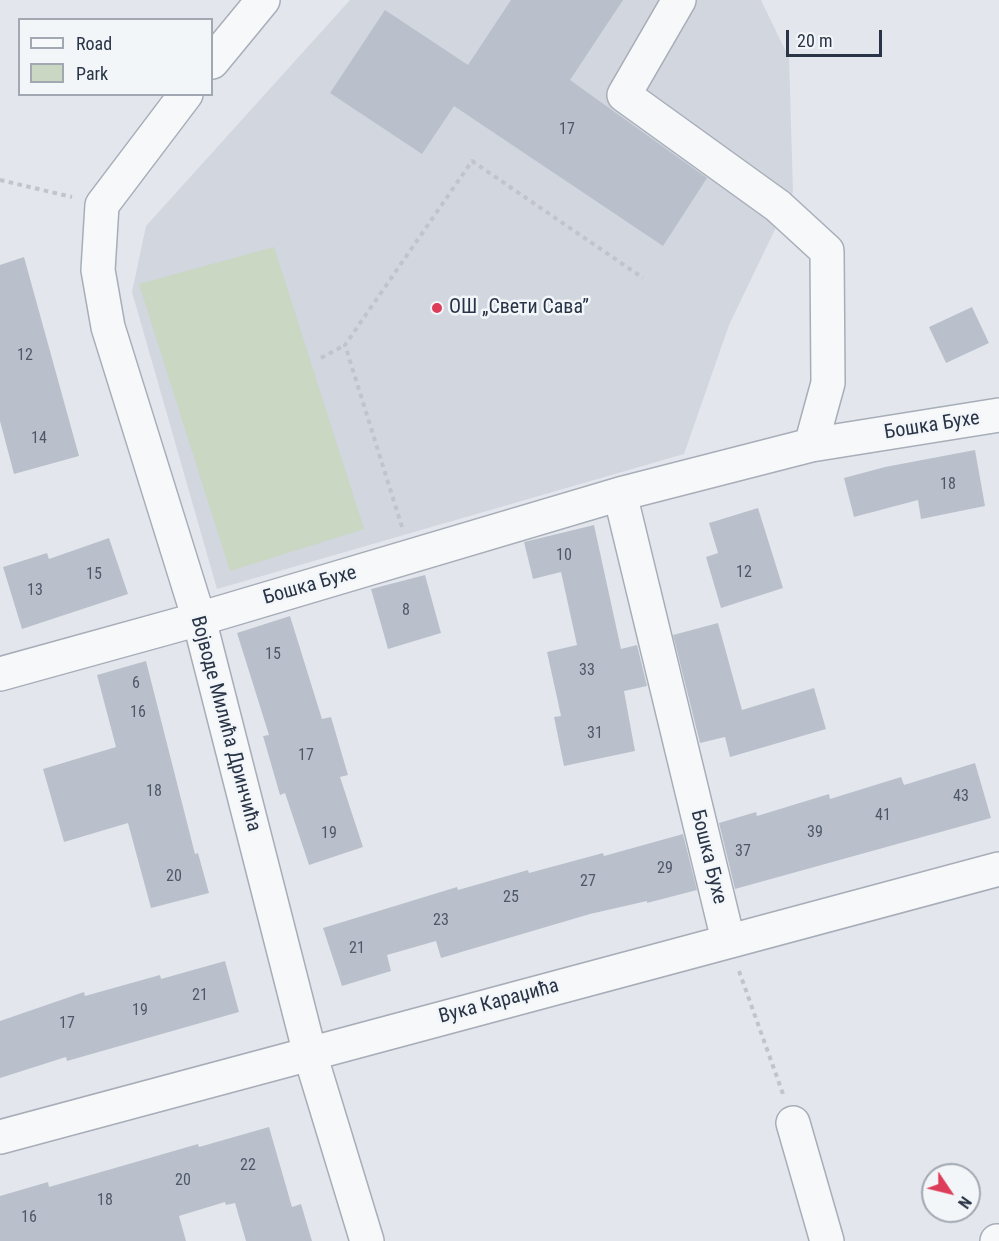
<!DOCTYPE html>
<meta charset="utf-8">
<style>
body{margin:0}
#map{position:relative;width:999px;height:1241px;overflow:hidden;background:#e3e7ed;font-family:"Roboto Condensed",sans-serif}
canvas{display:block}
.legend{position:absolute;left:18px;top:18px;width:195px;height:78px;box-sizing:border-box;background:#f3f6f9;border:2px solid #a2a8b2;margin:0;padding:8px 10px;list-style:none;font-size:18px;color:#293447}
.legend li{display:flex;align-items:center;gap:12px;height:30px}
.legend b{width:30px;border:2px solid #a2a8b2}
.north{position:absolute;left:921px;top:1163px;width:60px;height:60px;box-sizing:border-box;background:#f3f6f9;border:2px solid #a2a8b2;border-radius:50%;rotate:125deg;font-size:16px;font-weight:700;line-height:24px;text-align:center;color:#293447}
.north::after{content:'';display:block;margin:auto;width:21px;height:27px;background:#dd3d58;clip-path:polygon(50% 0,100% 100%,50% 72%,0 100%)}
.scale{position:absolute;left:786px;top:30px;width:96px;height:27px;box-sizing:border-box;border:3px solid #293447;border-top:0;padding-left:8px;font-size:18px;line-height:21px;white-space:nowrap;color:#293447;-webkit-text-stroke:4px #f3f6f9;paint-order:stroke}
</style>
<div id="map">
<canvas width="999" height="1241"></canvas>
<ul class="legend">
<li><b style="height:8px;background:#f7f8fa"></b>Road</li>
<li><b style="height:16px;background:#c9d7c3"></b>Park</li>
</ul>
<div class="north">N</div>
<div class="scale">20 m</div>
</div>
<script>
const context = document.querySelector('canvas').getContext('2d');
context.lineJoin = 'round';
function paint(path, color) { context.fillStyle = color; context.fill(path, 'evenodd'); }
const shape = rows => new Path2D(rows.map(r => 'M' + r).join(''));
function stroke(path, color, width, dash) { context.strokeStyle = color; context.lineWidth = width; context.lineCap = dash ? 'butt' : 'round'; context.setLineDash(dash || []); context.stroke(path); }
function label(font, color, halo, rows, align = 'center') {
  context.font = font + ' "Roboto Condensed",sans-serif'; context.lineWidth = 5; context.setLineDash([]); context.textBaseline = 'middle'; context.strokeStyle = halo; context.fillStyle = color; for (const [text, x, y, turn = 0] of rows) {
    context.save(); context.translate(x, y); context.rotate((+turn || 0) * Math.PI / 180); context.textAlign = isNaN(turn) ? turn : align; if (halo) context.strokeText(text, 0, 0); context.fillText(text, 0, 0); context.restore();
  }
}
const built = shape([
 [350,0,761,0,789,58,793,192,729,325,684,454,217,589,132,292,146,226]
]);
const green = shape([
 [274,247,364,529,230,571,139,284]
]);
const building = shape([
 [511,0,623,0,570,80,707,178,663,246,454,106,422,154,330,93,385,10,468,65],
 [24,257,79,456,14,474,0,421,0,265],
 [972,307,989,343,946,363,929,327],
 [975,450,985,506,921,519,918,500,854,517,844,478,885,467],
 [758,508,783,588,721,608,706,557,718,553,709,523],
 [594,525,621,649,637,645,647,686,624,691,635,751,564,766,554,717,561,716,547,652,577,645,561,572,533,579,524,542],
 [109,538,128,594,22,629,3,567,47,553,49,559],
 [425,575,441,633,388,649,371,589],
 [290,616,322,719,331,717,348,775,340,777,363,847,309,865,285,793,280,795,263,736,269,735,237,633],
 [718,623,742,710,814,688,826,729,730,757,725,737,700,743,673,635],
 [146,661,195,854,198,853,209,893,151,908,128,823,64,842,43,769,116,747,97,675],
 [975,763,991,818,735,889,719,823,756,812,757,816,829,794,830,799,901,777,904,785],
 [683,834,697,890,647,903,647,901,590,914,441,958,436,941,387,955,391,971,342,986,323,928,457,887,458,890,528,870,529,873,603,853,604,856],
 [225,961,239,1012,67,1061,66,1057,0,1078,0,1021,84,992,85,996,160,975,161,979],
 [269,1127,292,1207,301,1204,312,1241,246,1241,235,1203,226,1205,225,1202,179,1216,186,1241,0,1241,0,1196,48,1182,49,1187,198,1144,199,1147]
]);
const path = shape([
 [0,180,72,197],
 [321,358,345,345],
 [402,527,345,345,472,161,643,278],
 [739,971,783,1094]
]);
const minor = shape([
 [679,0,624,95,778,206,827,251,828,383,811,445],
 [212,62,263,0],
 [186,94,102,205,98,270,108,327,199,619,310,1054,367,1241],
 [620,494,728,940],
 [0,674,199,619,620,494,811,445,999,415],
 [793,1123,827,1241],
 [0,1137,999,869],
 [997,1241,999,1241]
]);
const markers = [
 [437,308,6,"#dd3d58"]
];
const numberNames = [
 ["17",567,130],
 ["12",25,356],
 ["14",39,439],
 ["18",948,485],
 ["10",564,556],
 ["12",744,573],
 ["15",94,575],
 ["13",35,591],
 ["8",406,611],
 ["15",273,655],
 ["33",587,671],
 ["6",136,684],
 ["16",138,713],
 ["31",595,734],
 ["17",306,756],
 ["18",154,792],
 ["43",961,797],
 ["41",883,816],
 ["39",815,833],
 ["19",329,834],
 ["37",743,852],
 ["29",665,869],
 ["20",174,877],
 ["27",588,882],
 ["25",511,898],
 ["23",441,921],
 ["21",357,949],
 ["21",200,996],
 ["19",140,1011],
 ["17",67,1024],
 ["22",248,1166],
 ["20",183,1181],
 ["18",105,1201],
 ["16",29,1218]
];
const poiNames = [
 ["ОШ „Свети Сава”",449,308]
];
const streetNames = [
 ["Бошка Бухе",932,426,-9],
 ["Бошка Бухе",310,586,-16],
 ["Војводе Милића Дринчића",225,724,75],
 ["Бошка Бухе",708,857,76],
 ["Вука Караџића",499,1002,-15]
];
paint(built, '#d1d6df');
paint(green, '#c9d7c3');
paint(building, '#bac0cb');
stroke(minor, '#a7aeb8', 36);
stroke(path, '#c1c5cb', 4, [4.5, 4.5]);
stroke(minor, '#f7f8fa', 33);
for (const [x, y, r, color] of markers) { const dot = new Path2D(); dot.arc(x, y, r, 0, 2 * Math.PI); context.fillStyle = color; context.fill(dot); stroke(dot, '#f3f6f9', 2); }
label('16px', '#4d5768', null, numberNames);
label('20px', '#293447', '#f3f6f9', poiNames, 'left');
label('20px', '#293447', '#f3f6f9', streetNames);
</script>
